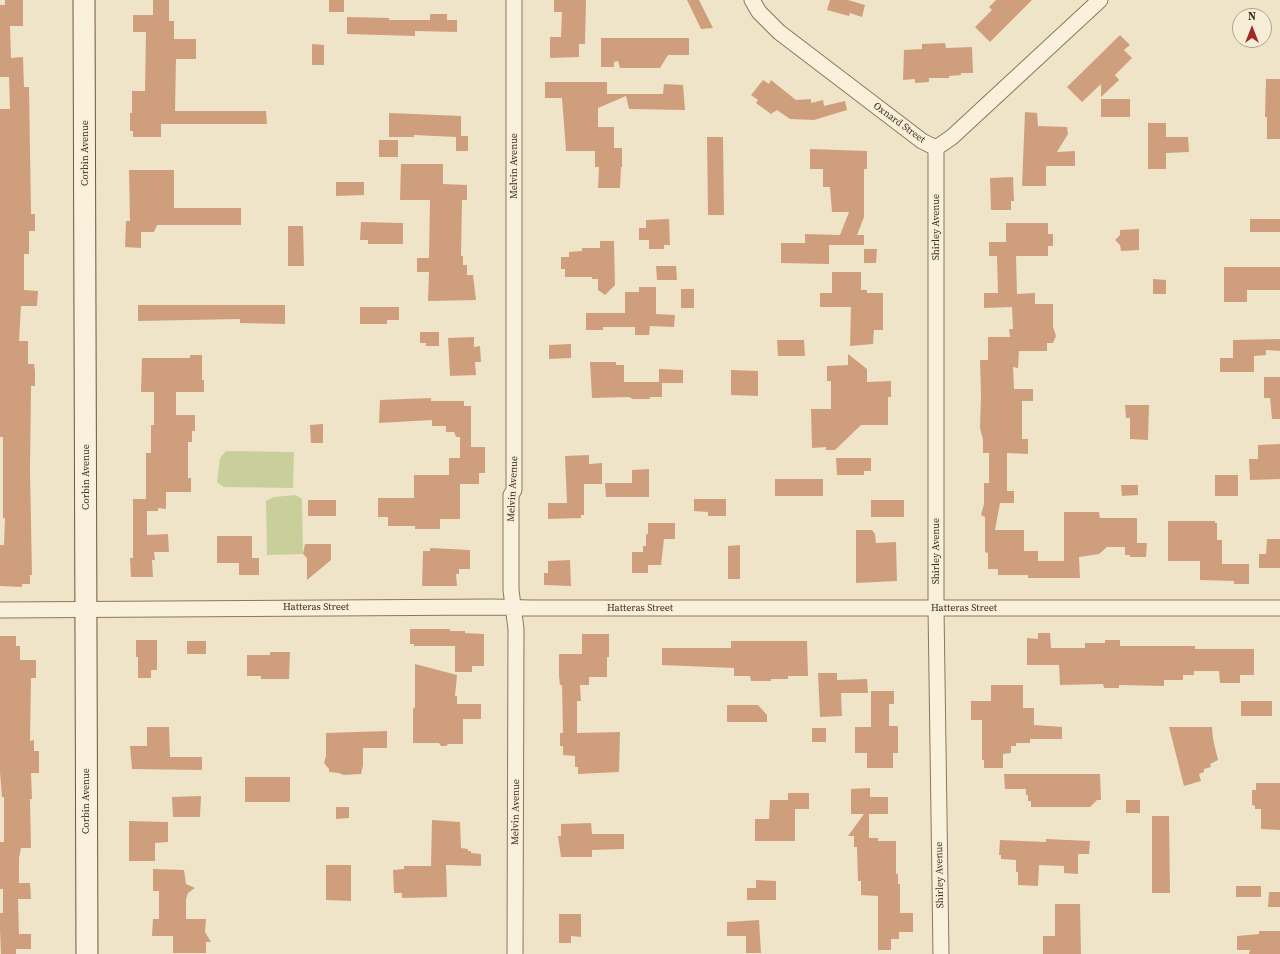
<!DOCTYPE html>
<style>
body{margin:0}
#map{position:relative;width:1280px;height:954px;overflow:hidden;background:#f0e4c8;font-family:"Source Serif 4",serif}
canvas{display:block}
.north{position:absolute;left:1232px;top:8px;width:40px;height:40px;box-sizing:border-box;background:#f7eed8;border:1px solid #ada18e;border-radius:50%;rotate:0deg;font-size:11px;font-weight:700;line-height:16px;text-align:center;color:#3d2e20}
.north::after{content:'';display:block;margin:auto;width:14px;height:18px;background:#9e2a2b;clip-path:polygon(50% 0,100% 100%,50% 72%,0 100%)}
</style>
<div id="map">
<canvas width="1280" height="954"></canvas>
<div class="north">N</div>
</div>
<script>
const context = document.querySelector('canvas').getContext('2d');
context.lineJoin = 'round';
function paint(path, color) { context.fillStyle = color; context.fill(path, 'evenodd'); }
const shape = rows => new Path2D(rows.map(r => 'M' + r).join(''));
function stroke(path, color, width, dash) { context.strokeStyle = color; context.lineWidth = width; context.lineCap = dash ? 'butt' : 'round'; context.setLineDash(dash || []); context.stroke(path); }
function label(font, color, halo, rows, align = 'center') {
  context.font = font + ' "Source Serif 4",serif'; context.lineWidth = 3.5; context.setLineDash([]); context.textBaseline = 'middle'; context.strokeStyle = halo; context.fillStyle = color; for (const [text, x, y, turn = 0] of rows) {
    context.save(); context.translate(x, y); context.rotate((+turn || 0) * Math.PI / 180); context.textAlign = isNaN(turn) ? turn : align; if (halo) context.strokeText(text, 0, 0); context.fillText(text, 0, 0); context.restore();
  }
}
const green = shape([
 [226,451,294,452,293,488,224,487,217,482,220,458],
 [295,495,302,499,303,554,267,555,266,501,274,497]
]);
const building = shape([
 [5,0,23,0,23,26,10,26,11,58,23,57,24,87,29,87,31,214,35,214,35,231,29,231,29,254,24,254,24,290,38,291,37,306,21,306,19,341,28,341,28,364,34,364,35,371,35,386,31,386,30,471,32,575,30,575,30,584,22,584,22,587,0,586,0,545,4,545,5,518,3,518,3,437,0,437,0,109,10,109,9,77,0,77,0,5,5,5],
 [153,0,169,0,169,21,174,21,174,39,196,39,196,59,176,59,175,111,266,111,267,124,161,124,161,137,133,137,133,131,130,131,130,113,132,113,132,91,145,91,146,32,133,32,133,15,153,15],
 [329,0,344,0,344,12,329,12],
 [554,0,586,0,585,44,579,44,579,57,550,58,550,37,561,37,562,12,554,12],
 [687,0,699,0,713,28,701,29],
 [830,0,848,0,865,5,862,17,850,13,849,16,827,10],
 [996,0,1032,0,990,42,975,27,992,10,989,7],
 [430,14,447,14,447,20,457,20,457,32,415,31,415,36,347,34,347,17,389,18,389,20,430,20],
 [1120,35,1130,45,1124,50,1132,58,1115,75,1119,80,1101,97,1101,84,1082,102,1067,87],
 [601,38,689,38,689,55,668,55,660,68,620,68,618,61,614,62,614,67,601,67],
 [945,43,946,48,972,47,973,73,961,73,961,75,949,76,949,78,929,78,929,82,915,83,915,79,903,80,904,50,922,49,922,44],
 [312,44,324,45,324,65,312,65],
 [1266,79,1280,79,1280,139,1267,139,1267,117,1265,117],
 [763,80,769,84,771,80,796,100,811,99,811,103,823,100,824,106,845,101,847,110,814,120,790,119,777,110,771,114,756,103,758,100,751,95],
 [545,82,607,82,607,94,663,94,664,84,683,85,685,110,629,109,626,96,598,108,598,127,614,127,614,148,622,148,622,167,621,167,620,188,598,188,599,167,595,167,595,151,566,151,562,98,545,98],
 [1101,99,1130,99,1130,117,1101,117],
 [1025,112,1037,113,1038,126,1067,127,1068,134,1057,152,1075,151,1075,166,1046,166,1046,186,1022,186],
 [389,113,461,116,461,136,468,136,468,151,456,151,456,137,414,135,414,137,389,137],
 [1148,123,1166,123,1166,137,1188,137,1189,152,1166,153,1166,169,1148,169],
 [707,137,723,137,724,215,708,215],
 [379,140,398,140,398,157,379,157],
 [810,149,867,151,867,169,864,169,864,217,857,235,864,235,864,245,829,245,829,264,781,263,781,243,805,243,805,234,840,235,849,212,832,212,830,187,823,187,823,169,810,169],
 [401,164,443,164,443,184,467,185,467,200,462,200,461,256,463,256,463,265,467,265,467,275,473,275,476,300,428,301,429,272,417,272,417,258,429,258,430,200,400,200],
 [129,170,174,170,174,208,241,208,241,225,157,225,154,232,141,232,141,248,125,247,126,221,130,221],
 [1013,177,1014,201,1011,201,1011,210,991,210,990,178],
 [336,182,364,182,364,195,336,196],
 [669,219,670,245,664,245,664,249,649,249,649,240,639,240,639,228,646,228,646,220],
 [1250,219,1280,219,1280,232,1250,232],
 [361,222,403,223,403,244,368,244,368,240,360,240],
 [1006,223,1048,223,1048,234,1053,234,1053,246,1048,246,1048,256,1016,256,1017,294,1035,293,1035,304,1053,304,1053,327,1056,336,1053,343,1047,343,1047,351,1019,351,1018,368,1013,367,1014,389,1033,389,1033,401,1022,401,1022,439,1028,439,1028,454,1007,453,1007,491,1014,491,1014,503,1000,503,995,530,1024,530,1024,551,1038,551,1038,561,1064,561,1064,512,1099,512,1100,518,1137,518,1137,543,1147,543,1146,557,1130,557,1130,555,1125,555,1125,547,1107,547,1099,554,1079,557,1080,578,1028,578,1028,575,998,575,998,569,988,569,988,553,985,552,985,517,981,515,984,504,984,483,989,483,989,453,983,453,983,440,980,428,981,395,980,360,988,360,988,337,1010,337,1009,329,1013,329,1012,307,984,308,984,293,998,293,997,256,989,256,989,242,1006,242],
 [288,226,303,226,304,266,288,266],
 [1139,229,1139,250,1121,251,1120,245,1115,240,1120,235,1120,230],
 [600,241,614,241,615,285,605,295,598,290,598,279,592,279,592,277,565,277,565,269,561,269,561,257,569,257,569,252,582,251,582,248,600,248],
 [864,249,877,249,876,263,864,263],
 [656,266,676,266,677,280,657,280],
 [1224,267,1280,267,1280,290,1247,290,1247,302,1224,302],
 [832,272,861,272,861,290,867,290,867,293,883,293,883,330,874,330,873,344,850,346,851,307,820,307,820,293,832,293],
 [1153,279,1166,280,1166,294,1153,294],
 [639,287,656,287,656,314,675,315,674,327,650,326,649,335,635,335,635,327,603,327,603,330,586,330,586,313,625,313,625,292,639,292],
 [681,289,694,289,694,308,681,308],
 [138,305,285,305,285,324,240,323,240,319,138,321],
 [360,307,399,307,399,320,387,320,387,324,360,324],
 [420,332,439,332,439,346,426,346,426,343,420,343],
 [474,337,474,347,480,346,481,362,475,362,476,375,450,376,448,338],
 [1280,339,1280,351,1266,350,1266,355,1254,356,1254,372,1220,372,1220,358,1233,358,1233,340],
 [777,340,804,340,805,356,778,356],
 [571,344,571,358,549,359,549,345],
 [848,354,867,369,867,382,891,381,891,397,888,397,888,425,861,425,835,450,826,450,826,447,812,448,811,409,831,409,831,381,827,381,827,366,848,365],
 [190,355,202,355,202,380,204,380,204,392,176,392,176,415,195,415,195,431,192,431,192,442,188,442,188,478,191,478,191,492,166,492,166,509,158,508,158,511,147,511,147,535,168,534,169,552,154,552,155,560,152,560,153,577,131,577,130,558,133,558,133,499,146,499,146,453,151,453,151,425,154,425,154,392,141,392,142,358,190,358],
 [590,362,616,362,616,365,624,365,624,382,659,382,659,369,683,370,683,383,662,383,662,397,650,397,650,399,633,399,629,397,592,398],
 [731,370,758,371,758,396,731,395],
 [1264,377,1280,377,1280,419,1272,419,1270,398,1264,398],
 [431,398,431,401,464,401,464,406,471,406,471,447,485,447,485,473,479,473,479,484,460,484,460,519,440,519,440,529,415,529,415,526,388,526,388,517,378,517,378,498,414,498,414,475,449,475,449,458,460,458,460,437,456,437,454,432,446,432,446,426,432,426,432,420,379,423,380,400],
 [1125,405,1149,405,1148,440,1130,439,1130,418,1126,418],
 [323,424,323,443,311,443,310,425],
 [1280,444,1280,479,1250,480,1249,459,1258,459,1258,445],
 [589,455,589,464,602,463,602,484,584,484,584,515,581,515,581,518,548,519,548,503,567,503,565,456],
 [836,458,871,458,871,471,864,471,864,475,837,475],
 [649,469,649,497,606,497,605,483,632,483,632,470],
 [1215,475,1238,475,1238,496,1215,496],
 [775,479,823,479,823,496,775,496],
 [1121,485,1138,485,1138,495,1122,496],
 [694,499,726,499,726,516,708,516,708,512,694,511],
 [308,500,336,500,336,516,308,516],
 [871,500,904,500,904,517,871,517],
 [1168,521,1215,521,1215,523,1217,523,1217,540,1222,540,1222,564,1249,564,1249,584,1234,584,1234,581,1200,580,1200,561,1168,561],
 [648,523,675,523,675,539,664,539,661,565,648,565,648,573,632,573,632,552,643,552,643,546,646,546,646,534,648,534],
 [856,530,872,530,875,534,876,543,896,542,897,581,856,583],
 [217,536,252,536,252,558,259,558,259,575,239,575,239,563,217,563],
 [1267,539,1280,539,1280,568,1259,568,1259,554,1266,554],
 [305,544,331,544,331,560,307,580,307,558,303,554],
 [740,545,740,579,728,579,728,546],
 [430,548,470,550,470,569,459,569,459,574,456,574,457,586,422,586,423,551,430,551],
 [570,560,571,586,544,585,544,573,548,573,548,561],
 [410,629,450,629,450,631,465,631,465,633,484,634,484,666,472,666,472,672,455,672,455,646,414,646,414,644,410,644],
 [1038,633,1050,633,1051,648,1085,648,1085,643,1105,643,1105,640,1120,640,1120,646,1195,646,1195,649,1254,649,1254,675,1240,675,1240,683,1220,683,1219,671,1194,671,1194,675,1183,675,1183,680,1164,680,1164,686,1119,685,1119,688,1104,688,1103,684,1060,685,1059,665,1027,665,1027,638,1038,639],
 [582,634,609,634,609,657,607,657,607,677,589,677,589,685,580,685,581,701,577,701,577,733,620,732,619,772,578,774,578,767,575,767,575,756,563,755,563,746,560,746,560,733,563,733,562,685,560,685,559,676,559,654,582,654],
 [0,636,16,636,16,646,20,646,20,660,36,660,36,678,31,678,30,741,34,740,34,751,39,751,39,773,31,773,32,799,30,799,31,848,21,848,19,858,19,883,30,883,31,899,18,899,19,934,31,934,31,949,16,949,16,954,1,954,0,929,0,913,3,913,3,889,0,889,0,842,4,842,4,797,2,797,0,772],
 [136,640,157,640,157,670,151,670,151,678,138,678,138,657,136,657],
 [187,641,206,641,206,654,187,654],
 [731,641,807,641,808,676,788,676,788,679,771,679,771,681,751,681,750,676,734,676,734,668,662,665,662,648,731,648],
 [270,652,290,652,289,679,261,679,261,676,247,676,247,655,270,655],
 [415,664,457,675,455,696,457,696,457,704,481,704,481,719,463,719,463,744,448,744,446,746,441,746,439,743,413,743,413,709,415,707],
 [818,673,837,673,837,680,867,679,868,693,841,693,842,716,820,717],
 [991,685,1023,685,1023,708,1034,708,1034,725,1062,727,1062,739,1030,739,1030,743,1016,743,1016,746,1011,746,1011,753,1003,754,1003,768,984,768,984,760,982,760,982,720,971,720,971,701,991,701],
 [871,691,894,691,894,704,889,704,889,726,898,726,898,753,893,753,893,768,867,768,867,753,855,753,855,727,871,727],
 [1241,701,1272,701,1272,716,1241,716],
 [727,705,758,705,767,715,767,722,727,722],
 [147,727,169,727,170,757,202,757,202,770,132,769,130,746,147,746],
 [1169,727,1212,727,1213,739,1218,760,1210,764,1211,767,1204,769,1204,772,1199,774,1201,781,1184,786],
 [812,728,826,728,826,742,812,742],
 [387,731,387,748,363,748,363,765,361,774,344,775,339,773,329,772,329,769,324,763,326,756,326,733],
 [1004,774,1100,774,1101,800,1097,800,1090,807,1031,807,1031,801,1028,801,1028,795,1026,795,1026,789,1005,789],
 [245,777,290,777,290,802,245,802],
 [1256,783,1280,783,1280,830,1261,829,1261,809,1255,809,1255,806,1252,805,1252,790,1256,790],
 [870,788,870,797,888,797,888,814,869,814,869,838,878,838,878,841,896,841,896,874,898,874,898,884,900,884,900,913,913,913,913,932,899,932,899,939,891,939,891,950,878,950,878,896,861,895,861,881,858,881,857,847,854,847,854,836,848,836,864,814,851,814,851,789],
 [788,793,809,793,809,809,795,809,795,841,755,841,755,819,769,819,770,800,788,800],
 [201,796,200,817,173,817,172,797],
 [1126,800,1140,800,1140,813,1126,813],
 [336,807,349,807,349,818,336,819],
 [1152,816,1169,816,1170,893,1152,893],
 [432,820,460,822,461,848,468,849,468,851,471,851,471,853,481,854,481,866,446,865,447,897,402,898,402,893,394,893,393,870,404,869,404,866,431,866],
 [129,821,168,822,168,842,155,843,155,861,129,861],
 [591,823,592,834,624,834,624,849,592,850,592,857,561,857,558,836,561,836,561,824],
 [1046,839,1090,841,1089,854,1078,854,1078,874,1064,873,1064,866,1039,865,1038,886,1018,885,1018,872,1016,872,1016,860,1001,859,1001,855,999,855,1000,840,1046,842],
 [326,865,351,865,351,901,326,900],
 [153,869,184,870,186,884,195,888,188,893,186,899,186,919,206,919,205,932,211,942,206,942,206,953,173,953,173,936,152,936,153,919,159,919,159,891,153,891],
 [756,880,776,881,776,900,747,900,747,888,756,888],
 [1236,886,1261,886,1261,897,1236,897],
 [1269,892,1280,892,1280,907,1268,907],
 [1055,904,1080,904,1081,954,1043,954,1043,936,1055,936],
 [559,914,581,914,581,937,571,936,571,943,559,943],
 [759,920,761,953,746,953,746,936,727,936,727,922],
 [1259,931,1280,931,1280,954,1249,954,1250,950,1237,950,1237,936,1259,934]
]);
const minor = shape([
 [514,0,514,490,511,495,511,590,516,629,515,954],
 [752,0,759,12,779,32,922,141,936,148],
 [936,148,936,608,941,954],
 [936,148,952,137,1100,0],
 [0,610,494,607,531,608,1280,608]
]);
const secondary = shape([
 [84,0,87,954]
]);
const streetNames = [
 ["Oxnard Street",899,123,36],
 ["Corbin Avenue",85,153,-90],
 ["Melvin Avenue",514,166,-90],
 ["Shirley Avenue",936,227,-90],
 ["Corbin Avenue",86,477,-90],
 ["Melvin Avenue",513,489,-87],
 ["Shirley Avenue",936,551,-90],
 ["Hatteras Street",316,607],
 ["Hatteras Street",640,608],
 ["Hatteras Street",964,608],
 ["Corbin Avenue",86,801,-90],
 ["Melvin Avenue",516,812,-89],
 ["Shirley Avenue",940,875,-91]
];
paint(green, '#c9cf9b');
paint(building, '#cf9f7d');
stroke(minor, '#8d765c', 17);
stroke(secondary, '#6f573f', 23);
stroke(minor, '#faf1dc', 15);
stroke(secondary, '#faf1dc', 21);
label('10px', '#3d2e20', '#f7eed8', streetNames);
</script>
